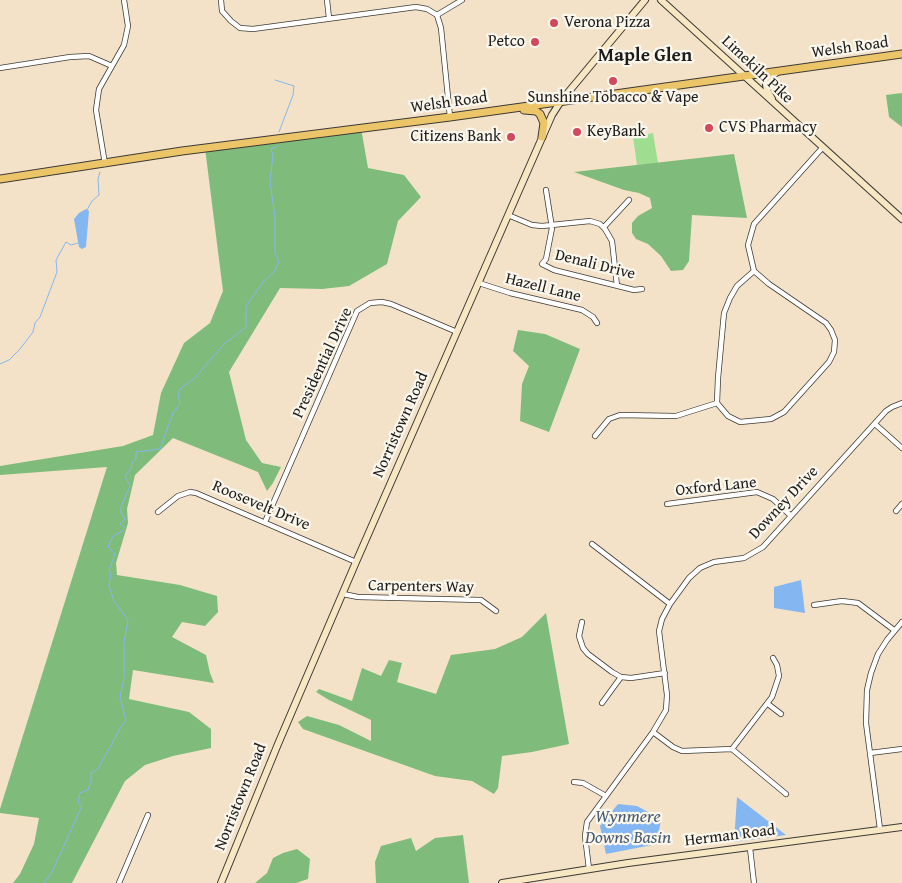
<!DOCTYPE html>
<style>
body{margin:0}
canvas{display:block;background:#f3e2c7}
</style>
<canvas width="902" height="883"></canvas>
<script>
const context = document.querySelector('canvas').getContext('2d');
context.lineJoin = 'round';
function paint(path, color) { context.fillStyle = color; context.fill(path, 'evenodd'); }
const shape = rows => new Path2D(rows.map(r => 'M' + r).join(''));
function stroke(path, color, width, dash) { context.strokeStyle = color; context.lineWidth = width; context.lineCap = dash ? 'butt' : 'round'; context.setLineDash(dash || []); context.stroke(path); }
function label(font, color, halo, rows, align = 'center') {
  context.font = font + ' "Gentium Book Plus",serif'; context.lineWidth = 4.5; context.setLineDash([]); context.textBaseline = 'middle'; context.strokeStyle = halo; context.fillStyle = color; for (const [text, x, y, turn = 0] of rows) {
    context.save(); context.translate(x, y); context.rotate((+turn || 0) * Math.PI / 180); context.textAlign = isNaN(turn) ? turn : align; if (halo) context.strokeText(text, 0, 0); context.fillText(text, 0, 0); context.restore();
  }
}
const green = shape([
 [653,133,658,163,637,165,633,137]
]);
const forest = shape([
 [902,93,902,127,889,117,886,95],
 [361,128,368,168,404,175,421,197,398,221,387,264,349,286,322,289,280,288,229,372,246,440,262,463,281,467,273,483,267,491,258,472,173,438,135,475,127,509,128,523,116,563,117,575,180,585,217,596,218,612,205,626,182,622,172,637,206,655,210,673,214,683,133,670,129,699,189,712,211,729,211,748,173,756,145,765,125,781,72,883,13,883,20,874,34,844,39,818,0,813,0,809,107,467,0,475,0,466,123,446,153,435,161,393,184,343,210,323,223,291,205,148],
 [734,154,747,218,692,215,689,261,683,270,671,271,661,256,648,244,636,239,632,233,632,223,638,216,652,208,650,198,639,193,624,190,574,172],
 [518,330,545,334,580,349,549,432,520,421,522,384,529,366,513,351],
 [546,613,569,744,532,752,502,756,498,788,494,794,472,781,435,776,303,729,298,722,307,716,339,725,371,741,371,720,329,700,316,692,319,689,352,701,362,668,381,676,389,660,402,663,397,682,436,694,451,655,495,649,522,637],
 [463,835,469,883,376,883,375,862,381,846,411,838,416,851,435,838],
 [297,849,310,859,308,879,296,883,255,883,267,873,273,858,283,853]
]);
const water = shape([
 [86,209,89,211,86,247,82,249,79,247,74,219,79,213],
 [801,580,805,613,774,608,774,587],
 [737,797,786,835,734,842],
 [618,804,637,806,661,819,657,844,606,854,600,826]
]);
const stream = shape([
 [275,80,294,86,293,95,279,132],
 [87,210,92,201,99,195,98,179,100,172],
 [0,364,9,360,20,349,33,332,35,323,40,317,57,272,56,260,66,242,71,245,78,243],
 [44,883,52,872,82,806,78,803,80,793,88,790,91,781,91,773,98,769,121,727,126,721,120,697,124,678,124,643,128,620,114,601,109,586,111,573,109,571,115,554,108,547,113,536,123,531,124,527,120,524,125,519,121,513,121,507,130,486,125,476,131,469,132,462,136,459,136,452,160,449,173,413,180,404,178,394,181,388,195,378,224,344,246,327,246,306,264,281,274,272,279,262,275,253,275,217,270,182,273,155,271,149,278,146]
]);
const street = shape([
 [221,0,222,11,231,21,240,28,253,29,416,7,427,9,437,15,441,28,450,117],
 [327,0,329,18],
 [437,15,462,0],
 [0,68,70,57,89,56,112,66],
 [105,164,96,110,99,89,124,45,128,26,124,0],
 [546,190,552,228,546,259,542,264,554,270,634,290,642,289],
 [508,215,532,225,542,226,590,221,600,224,605,229,612,241,617,286],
 [604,227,629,200],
 [754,271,737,286,730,298,724,313,718,378,717,403,728,416,740,422,771,419,784,412,829,362,834,352,835,340,831,330,826,323,769,284,754,271,748,245,754,224,823,147],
 [479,283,510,293,582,310,593,317,597,323],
 [875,424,902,448],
 [595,436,609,419,620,415,676,416,717,403],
 [667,504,757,492,773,499,790,515],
 [896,511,902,504],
 [158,512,178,496,190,492,196,493,356,562],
 [265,522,357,311,370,303,382,302,391,304,457,332],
 [592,544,670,604],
 [343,594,358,597,481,600,496,611],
 [814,605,842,601,858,603,894,630],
 [582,622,579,636,583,648,588,654,612,672,621,677,631,678,665,673],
 [602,703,621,677],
 [768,704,781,714],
 [653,732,673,747,682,751,732,749,786,794],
 [732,749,772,697,779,676,777,665,773,658],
 [870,753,902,749],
 [574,782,583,783,606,796],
 [880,829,866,723,867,690,871,673,878,654,887,640,902,622],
 [750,848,754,883],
 [589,869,585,836,587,822,653,732,666,710,667,695,659,631,662,619,670,604,689,578,700,568,714,562,744,558,763,547,886,411,892,407,902,403],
 [119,883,148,815]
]);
const secondary = shape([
 [661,0,902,219],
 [772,99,767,90,766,85,770,78,777,72],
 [221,883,278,744,356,562,552,115,561,101,645,0],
 [502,883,628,863,902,827]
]);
const primary = shape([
 [524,110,536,111,540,114,544,123,542,137],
 [0,179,182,151,450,117,902,54]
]);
const markers = [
 [554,23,5,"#d1495b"],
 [535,42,5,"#d1495b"],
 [613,81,5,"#d1495b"],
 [709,128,5,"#d1495b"],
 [577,132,5,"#d1495b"],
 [511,137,5,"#d1495b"]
];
const poiNames = [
 ["Verona Pizza",564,23],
 ["Petco",525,42,"right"],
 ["Sunshine Tobacco & Vape",613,98,"center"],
 ["CVS Pharmacy",719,128],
 ["KeyBank",587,132],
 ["Citizens Bank",501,137,"right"]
];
const streetNames = [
 ["Welsh Road",850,48,-8],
 ["Limekiln Pike",757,70,43],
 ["Welsh Road",449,103,-8],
 ["Denali Drive",595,265,14],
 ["Hazell Lane",543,288,14],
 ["Presidential Drive",323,363,-65],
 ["Norristown Road",401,425,-66],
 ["Oxford Lane",716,487,-6],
 ["Downey Drive",784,503,-47],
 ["Roosevelt Drive",261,506,23],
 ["Carpenters Way",421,587,1],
 ["Norristown Road",241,797,-68],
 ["Herman Road",730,836,-7]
];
const waterNames = [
 ["Wynmere",628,817],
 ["Downs Basin",628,838]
];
const quarterNames = [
 ["Maple Glen",645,56]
];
paint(green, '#9fdd91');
paint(forest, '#7fbc7b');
paint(water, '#84b7f1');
stroke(stream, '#84b7f1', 1);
stroke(street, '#3c3a36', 6);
stroke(secondary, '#3c3a36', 8);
stroke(primary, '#3c3a36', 9);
stroke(street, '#fff', 4.5);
stroke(secondary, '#f7e8c3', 6);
stroke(primary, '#ecc569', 7);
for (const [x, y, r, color] of markers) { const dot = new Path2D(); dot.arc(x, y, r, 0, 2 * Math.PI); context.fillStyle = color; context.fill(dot); stroke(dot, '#fbf7ec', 2); }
label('16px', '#1c1c1c', '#fbf7ec', poiNames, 'left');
label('16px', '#1c1c1c', '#fbf7ec', streetNames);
label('italic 18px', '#465a71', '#fbf7ec', waterNames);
label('bold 19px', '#1c1c1c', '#fbf7ec', quarterNames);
</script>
